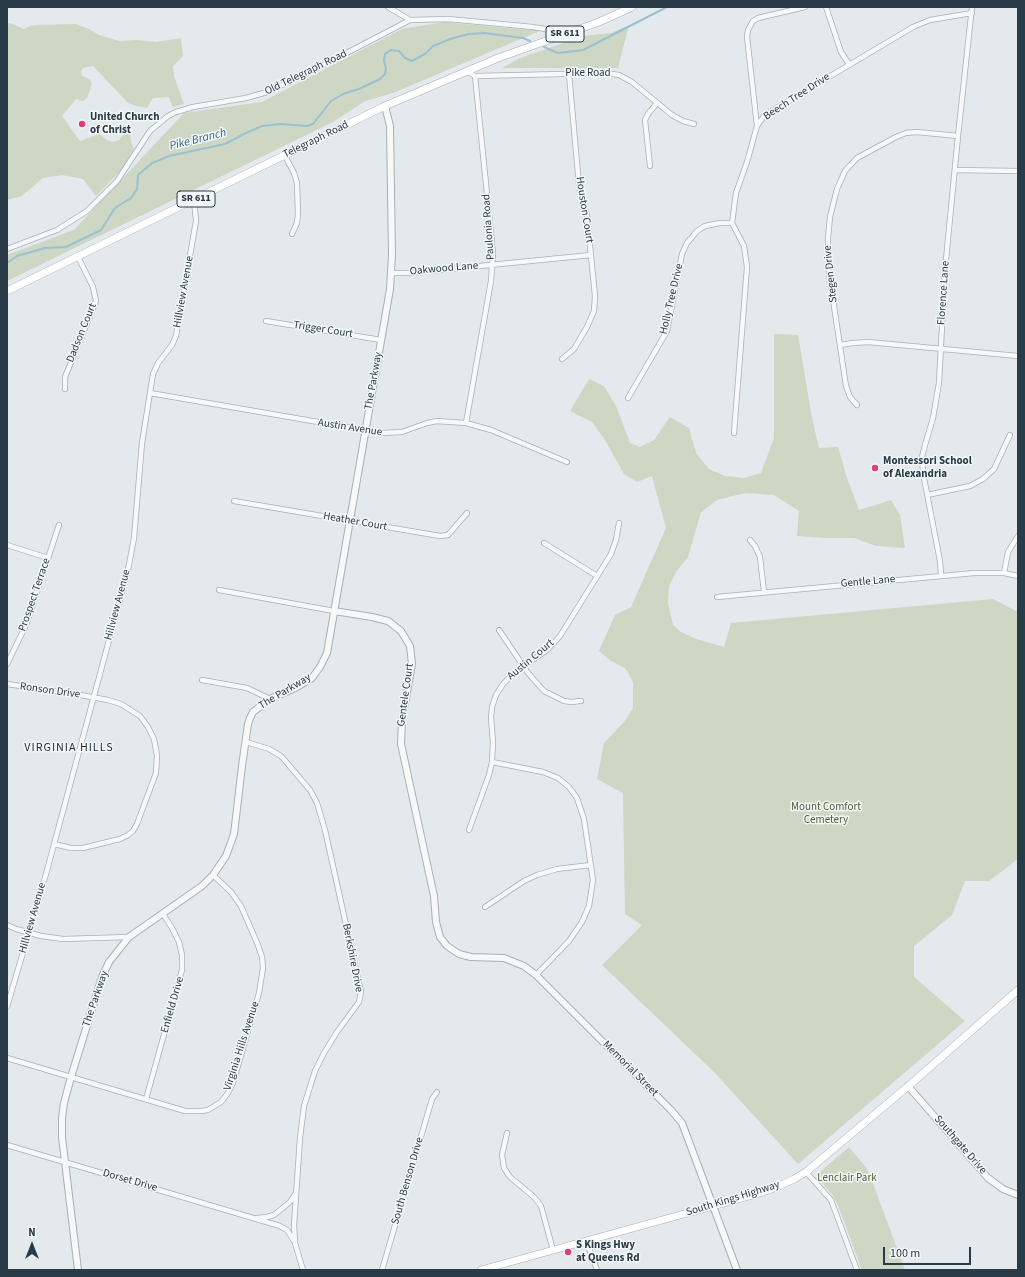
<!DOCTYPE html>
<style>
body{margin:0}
#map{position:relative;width:1025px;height:1277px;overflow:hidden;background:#e3e9ec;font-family:"Source Sans 3",sans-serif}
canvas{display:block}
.frame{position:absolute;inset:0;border:8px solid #293b46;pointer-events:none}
.north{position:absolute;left:12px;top:1225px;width:40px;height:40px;-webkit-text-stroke:3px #f3f7f9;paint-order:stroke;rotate:0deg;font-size:11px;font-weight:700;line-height:16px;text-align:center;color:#293b46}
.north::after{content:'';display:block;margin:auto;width:14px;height:18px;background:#293b46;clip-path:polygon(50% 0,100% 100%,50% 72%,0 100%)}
.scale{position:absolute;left:883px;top:1247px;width:88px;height:18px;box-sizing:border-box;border:2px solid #293b46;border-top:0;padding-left:5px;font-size:12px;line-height:14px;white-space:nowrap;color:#293b46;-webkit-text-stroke:3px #f3f7f9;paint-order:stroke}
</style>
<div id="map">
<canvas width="1025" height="1277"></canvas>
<div class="frame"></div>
<div class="north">N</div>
<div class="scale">100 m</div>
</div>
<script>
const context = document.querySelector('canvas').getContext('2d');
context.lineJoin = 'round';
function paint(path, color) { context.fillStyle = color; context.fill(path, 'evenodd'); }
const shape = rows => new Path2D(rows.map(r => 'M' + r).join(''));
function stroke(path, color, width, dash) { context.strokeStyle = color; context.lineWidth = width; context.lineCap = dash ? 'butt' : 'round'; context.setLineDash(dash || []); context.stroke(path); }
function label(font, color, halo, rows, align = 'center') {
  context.font = font + ' "Source Sans 3",sans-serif'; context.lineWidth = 3; context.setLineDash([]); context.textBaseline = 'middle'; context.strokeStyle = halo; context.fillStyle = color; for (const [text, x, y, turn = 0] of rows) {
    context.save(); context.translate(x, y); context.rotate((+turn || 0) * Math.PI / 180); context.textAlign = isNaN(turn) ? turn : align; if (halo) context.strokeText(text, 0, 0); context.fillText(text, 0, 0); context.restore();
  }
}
const green = shape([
 [444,22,517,29,542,30,393,93,365,101,333,122,7,281,7,255,74,230,184,113,262,102,402,29],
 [7,23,10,23,24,29,30,26,37,25,75,24,89,29,99,35,119,41,137,40,156,42,181,38,183,56,173,66,174,76,184,104,173,107,169,97,153,98,147,108,136,106,128,103,93,66,83,68,81,71,82,76,90,79,92,84,87,98,83,101,76,99,62,116,80,141,99,134,107,140,112,142,119,140,126,132,130,133,131,142,134,149,123,168,96,196,83,179,62,175,43,178,22,196,7,200],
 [629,25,618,68,502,68,520,58,584,36,611,33],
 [774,334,798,335,812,418,819,448,838,447,847,478,859,510,891,500,900,515,905,548,876,546,854,538,825,538,797,536,799,511,774,495,745,493,717,500,701,512,688,557,676,572,669,586,668,603,673,625,681,632,696,639,724,647,731,623,993,599,1018,612,1018,859,989,881,965,881,952,915,914,946,914,977,965,1021,798,1164,715,1073,602,965,642,925,625,914,623,793,597,779,604,743,624,722,633,708,633,682,625,668,611,661,599,651,615,615,631,607,666,528,652,476,637,482,624,474,605,440,592,422,570,411,589,379,604,386,616,406,630,443,640,447,654,440,670,417,689,428,696,453,709,469,725,476,744,478,761,473,774,438],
 [849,1147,868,1170,905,1270,862,1270,838,1205,833,1196,819,1179,819,1175,820,1172]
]);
const stream = shape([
 [544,47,558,53,583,50,667,7],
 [7,263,17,256,45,248,66,247,101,230,115,208,131,198,137,189,138,175,152,163,169,156,225,144,246,133,262,126,281,124,307,126,313,124,331,101,343,94,359,89,380,79,385,74,386,68,384,61,385,54,391,50,399,51,405,58,412,61,425,54,433,46,450,39,469,34,484,33,523,38,530,41]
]);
const minor = shape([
 [388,7,410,20],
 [826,7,841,52,849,64],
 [468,72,475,76,606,73,619,75,632,82,672,115,683,121,694,124],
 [757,126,747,37,748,30,753,21,758,18,805,7],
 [285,156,294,173,297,183,298,214,297,223,292,234],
 [650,166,645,120,648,114,657,103],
 [955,170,1018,171],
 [7,249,57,230,87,211,117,181,150,131,168,116,176,112,193,107,246,98,267,92,312,71,410,20,448,19,533,27,545,29,549,31,552,39],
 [392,273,409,273,591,255],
 [266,321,381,340],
 [840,345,853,343,868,342,1018,356],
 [562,359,574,349,587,327,594,311,595,296,587,216,579,185,569,74],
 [65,389,65,377,96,301,93,287,78,257],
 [150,393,382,433,402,432,427,423,437,421,466,423,491,430,567,462],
 [628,398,667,331,682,254,687,243,697,231,705,226,720,223,732,223],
 [857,405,850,397,846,386,828,266,828,238,830,217,837,189,845,171,857,158,896,137,906,133,917,132,958,136],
 [466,423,491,281,493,253,475,76],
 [734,433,747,267,744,246,732,223,736,193,747,162,757,126,764,116,770,112,913,27,930,20,972,13],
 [927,495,970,486,983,479,994,469,1010,435],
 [234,501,440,536,448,535,467,513],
 [750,540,755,546,760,557,764,592],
 [544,543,597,576],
 [7,545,48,558],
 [1004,573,1008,552,1018,536],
 [941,575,940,561,923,473,922,457,925,445,933,418,939,383,945,270,958,136,972,7],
 [219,590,334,611],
 [717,597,974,573,1004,573,1018,576],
 [499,630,528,673,544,691,564,701,571,702,581,701],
 [7,664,26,625,59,525],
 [202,680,247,688,270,699],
 [7,684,75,694,108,700,121,704,140,716,148,727,154,739,157,755,156,773,137,824,133,831,128,835,120,839,83,848,71,848,54,844],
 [246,742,269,749,281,756,310,790,317,803,325,830,361,992,359,1002,337,1032,324,1053,315,1071,304,1106,300,1138,294,1225,295,1243,303,1270],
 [492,762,543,772,558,778,569,787,577,798,584,819,593,880,589,906,582,922,569,941,536,975],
 [469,830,489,775,492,762,493,742,491,717,492,707,496,695,503,684,514,673,547,650,560,636,611,554,616,540,619,523],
 [485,907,524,881,537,875,557,869,591,865],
 [7,925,16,929,41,936,63,939,129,937],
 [7,1007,46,874,128,570,134,538,142,443,153,374,158,363,172,345,176,336,196,221,194,200],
 [7,1058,185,1111,201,1111,208,1110,221,1102,228,1093,233,1083,259,993,263,968,262,957,258,945,241,906,231,892,213,875],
 [146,1099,182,970,182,955,179,942,172,928,163,914],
 [507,1133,502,1155,504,1168,510,1177,534,1197,541,1206,553,1250],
 [7,1145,280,1226,287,1230,294,1241],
 [806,1172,831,1200,857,1270],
 [257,1218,267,1217,274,1215,290,1202,296,1193],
 [586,1240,597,1270],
 [382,1270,432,1099,437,1092]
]);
const tertiary = shape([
 [334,611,372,617,388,621,401,631,410,646,412,664,402,720,401,744,434,896,436,922,440,937,447,946,459,954,471,957,504,958,524,966,536,975,671,1110,682,1123,685,1131,737,1270],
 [908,1086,988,1178,1003,1189,1018,1195],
 [78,1270,62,1137,62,1118,64,1103,71,1077,102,977,109,962,129,937,202,886,213,875,226,856,234,834,242,766,248,724,250,718,253,712,270,699,297,687,312,678,320,667,327,653,390,289,392,255,390,126,385,106]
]);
const secondary = shape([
 [481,1270,760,1193,777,1187,794,1179,806,1172,912,1083,1018,990]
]);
const primary = shape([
 [7,291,385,106,498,58,599,22,632,7]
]);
const markers = [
 [82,124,4,"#d9407b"],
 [875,468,4,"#d9407b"],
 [568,1252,4,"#d9407b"]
];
const shields = [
 [565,34,38],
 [196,199,38]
];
const shieldNames = [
 ["SR 611",565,34],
 ["SR 611",196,199]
];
const streetNames = [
 ["Old Telegraph Road",306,73,-26],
 ["Pike Road",588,74],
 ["Beech Tree Drive",797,97,-33],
 ["Telegraph Road",316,140,-26],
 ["Houston Court",584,210,81],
 ["Paulonia Road",489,227,-94],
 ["Oakwood Lane",444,269,-5],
 ["Stegen Drive",831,274,-96],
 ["Hillview Avenue",184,292,-80],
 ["Florence Lane",944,293,-86],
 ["Holly Tree Drive",672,299,-77],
 ["Trigger Court",323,330,9],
 ["Dadson Court",82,333,-68],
 ["The Parkway",374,381,-80],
 ["Austin Avenue",350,428,9],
 ["Heather Court",355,522,10],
 ["Gentle Lane",868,582,-5],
 ["Prospect Terrace",35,595,-71],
 ["Hillview Avenue",118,605,-75],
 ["Austin Court",531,660,-40],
 ["Ronson Drive",50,691,8],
 ["The Parkway",285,692,-31],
 ["Gentele Court",406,695,-82],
 ["Hillview Avenue",33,918,-74],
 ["Berkshire Drive",352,958,79],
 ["The Parkway",96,999,-71],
 ["Enfield Drive",173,1005,-74],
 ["Virginia Hills Avenue",242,1046,-72],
 ["Memorial Street",630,1069,45],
 ["Southgate Drive",960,1145,49],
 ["Dorset Drive",130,1181,16],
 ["South Benson Drive",408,1181,-74],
 ["South Kings Highway",733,1199,-17]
];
const poiNames = [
 ["United Church",90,118],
 ["of Christ",90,131],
 ["Montessori School",883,462],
 ["of Alexandria",883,475],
 ["S Kings Hwy",576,1246],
 ["at Queens Rd",576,1259]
];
const parkNames = [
 ["Mount Comfort",826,808],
 ["Cemetery",826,821],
 ["Lenclair Park",847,1179]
];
const waterNames = [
 ["Pike Branch",198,140,-14]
];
const neighbourhoodNames = [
 ["VIRGINIA HILLS",69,748]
];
paint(green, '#cdd7c4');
stroke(stream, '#9cc0cf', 2);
stroke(minor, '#a7b1b7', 6);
stroke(tertiary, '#a7b1b7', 8);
stroke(secondary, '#a7b1b7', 8);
stroke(primary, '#a1b0b9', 8);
stroke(minor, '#f6f8fa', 4.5);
stroke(tertiary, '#f6f8fa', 6);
stroke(secondary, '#fff', 7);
stroke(primary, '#fff', 7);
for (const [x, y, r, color] of markers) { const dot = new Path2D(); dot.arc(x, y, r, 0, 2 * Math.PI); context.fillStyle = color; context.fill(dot); stroke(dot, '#f3f7f9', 1.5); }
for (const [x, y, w] of shields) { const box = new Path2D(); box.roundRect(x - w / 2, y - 8, w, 16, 3); context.fillStyle = '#f3f7f9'; context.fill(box); stroke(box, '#293b46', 1); }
label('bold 10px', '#293b46', null, shieldNames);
label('11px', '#293b46', '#f3f7f9', streetNames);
label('bold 11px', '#293b46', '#f3f7f9', poiNames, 'left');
label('11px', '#496335', '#f3f7f9', parkNames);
label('italic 12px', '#2f657e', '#f3f7f9', waterNames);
context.letterSpacing = '1px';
label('12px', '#1b2b37', '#f3f7f9', neighbourhoodNames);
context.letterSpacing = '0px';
</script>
